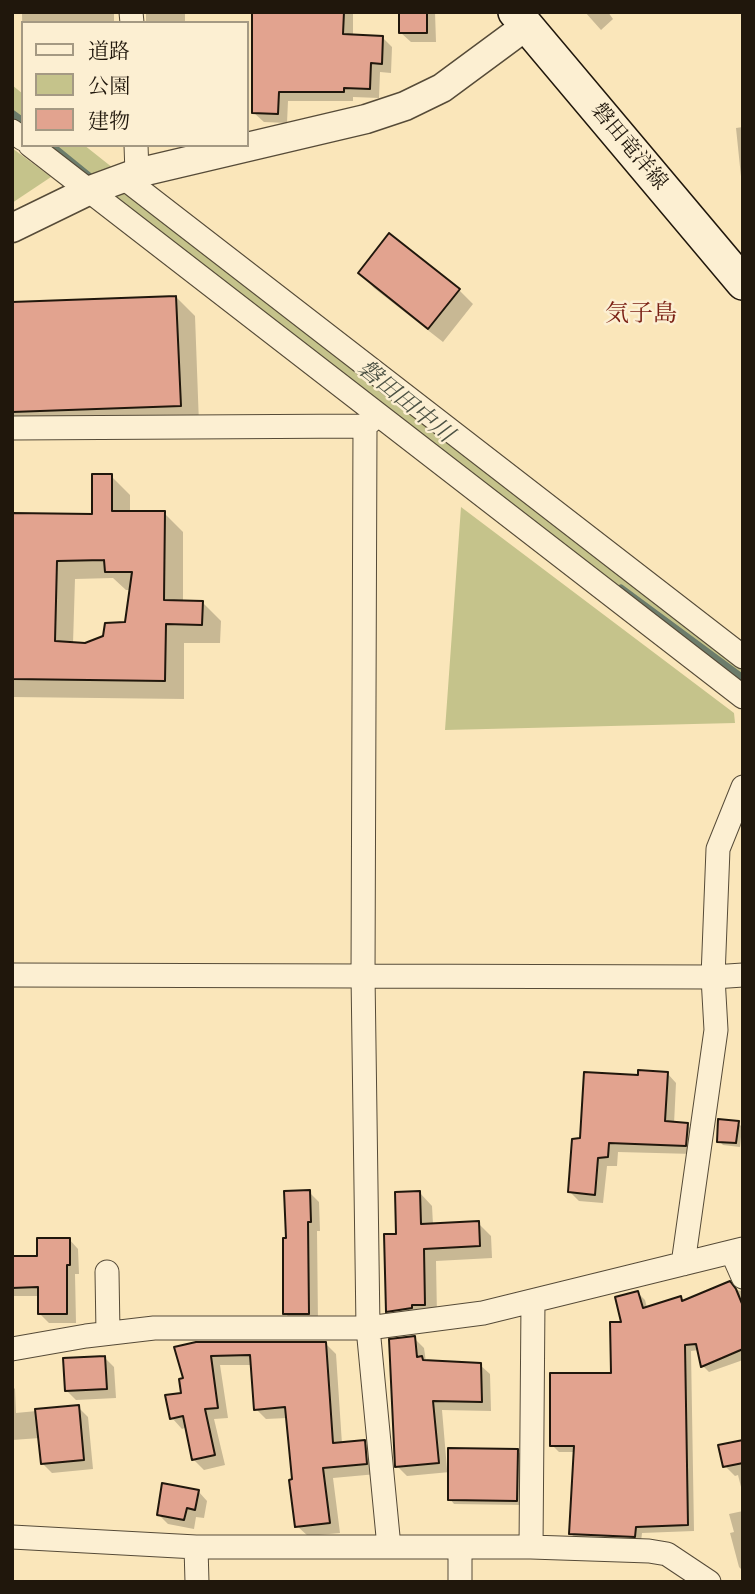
<!DOCTYPE html>
<meta charset="utf-8">
<style>
body{margin:0}
#map{position:relative;width:755px;height:1594px;overflow:hidden;background:#fae6ba;font-family:"Old Standard TT","Noto Serif JP",serif}
canvas{display:block}
.frame{position:absolute;inset:0;border:14px solid #20170c;pointer-events:none}
.legend{position:absolute;left:21px;top:21px;width:228px;height:126px;box-sizing:border-box;background:#fcefd2;border:2px solid #a49983;margin:0;padding:9px 12px;list-style:none;font-size:21px;color:#20170c}
.legend li{display:flex;align-items:center;gap:14px;height:35px}
.legend b{width:35px;border:2px solid #a49983}
</style>
<div id="map">
<canvas width="755" height="1594"></canvas>
<div class="frame"></div>
<ul class="legend">
<li><b style="height:9px;background:#fcefd2"></b>道路</li>
<li><b style="height:19px;background:#c5c38b"></b>公園</li>
<li><b style="height:19px;background:#e2a38f"></b>建物</li>
</ul>
</div>
<script>
const context = document.querySelector('canvas').getContext('2d');
context.lineJoin = 'round';
function paint(path, color) { context.fillStyle = color; context.fill(path, 'evenodd'); }
const shape = rows => new Path2D(rows.map(r => 'M' + r).join(''));
function stroke(path, color, width, dash) { context.strokeStyle = color; context.lineWidth = width; context.lineCap = dash ? 'butt' : 'round'; context.setLineDash(dash || []); context.stroke(path); }
function label(font, color, halo, rows, align = 'center') {
  context.font = font + ' "Old Standard TT","Noto Serif JP",serif'; context.lineWidth = 5; context.setLineDash([]); context.textBaseline = 'middle'; context.strokeStyle = halo; context.fillStyle = color; for (const [text, x, y, turn = 0] of rows) {
    context.save(); context.translate(x, y); context.rotate((+turn || 0) * Math.PI / 180); context.textAlign = isNaN(turn) ? turn : align; if (halo) context.strokeText(text, 0, 0); context.fillText(text, 0, 0); context.restore();
  }
}
const green = shape([
 [12,85,23,94,23,139,12,131],
 [31,145,84,145,743,667,743,700],
 [12,148,51,177,12,203],
 [461,507,734,713,735,723,445,730]
]);
const shadow = shape([
 [22,12,114,12,114,23,23,23,23,71],
 [146,12,185,12,185,23,146,23],
 [254,12,353,12,353,36,382,37,392,47,391,73,380,72,379,98,353,97,353,101,288,101,287,123,264,122,254,113],
 [401,12,435,12,436,42,411,42,401,33],
 [585,12,608,12,613,19,601,30],
 [743,127,743,196,736,128],
 [360,273,459,290,473,304,443,342,374,288],
 [176,297,195,316,199,424,12,431,12,303],
 [111,476,130,495,130,513,164,513,183,532,183,602,202,602,221,621,220,643,184,643,184,699,12,697,12,515,94,516],
 [113,578,126,590,131,590,126,624,105,638,86,645,73,644,75,579],
 [743,1016,743,1066,741,1064],
 [667,1073,676,1083,674,1124,687,1125,697,1135,694,1154,618,1152,617,1166,607,1166,603,1203,579,1201,570,1192,581,1140,640,1077],
 [738,1123,742,1127,740,1147,723,1145,719,1141],
 [309,1192,319,1202,320,1231,317,1231,318,1323,294,1323,285,1313,288,1240],
 [420,1193,432,1206,433,1225,478,1223,491,1236,492,1258,436,1261,437,1317,400,1324,387,1311,398,1235],
 [69,1239,78,1249,79,1274,75,1274,76,1323,49,1323,40,1314,40,1296,12,1296,12,1257,39,1257],
 [736,1290,743,1291,743,1360,709,1372,703,1366,699,1350,691,1351,694,1531,642,1533,641,1542,578,1540,571,1534,576,1452,559,1452,552,1445,612,1375,624,1323,638,1293,645,1300,647,1308,680,1298,685,1302],
 [414,1338,424,1348,426,1362,480,1365,490,1374,491,1411,442,1410,447,1469,517,1451,522,1455,521,1505,454,1504,450,1499,450,1472,407,1476,397,1466],
 [326,1344,336,1354,342,1444,364,1442,375,1453,377,1474,333,1478,340,1533,308,1536,297,1526,287,1418,266,1419,256,1409,253,1365,220,1365,228,1418,214,1419,225,1465,204,1470,193,1459,187,1427,182,1429,172,1418,183,1395,185,1380,176,1348],
 [105,1358,114,1367,116,1398,76,1400,66,1390],
 [12,1386,15,1389,16,1413,78,1407,88,1417,93,1469,52,1473,42,1463,40,1438,12,1440],
 [743,1442,743,1495,738,1475,735,1476,725,1466],
 [198,1491,207,1501,204,1518,196,1517,194,1529,168,1524,158,1514],
 [743,1511,743,1571,739,1567,730,1533,734,1532,729,1514]
]);
const stream = shape([
 [12,113,23,121],
 [51,145,94,180],
 [621,588,743,678]
]);
const building = shape([
 [252,12,344,12,343,34,383,36,382,64,371,63,370,89,344,88,344,92,279,92,278,114,252,113,252,12],
 [399,12,427,12,427,33,399,33,399,12],
 [389,233,460,289,428,329,358,273,389,233],
 [176,296,181,406,12,412,12,302,176,296],
 [92,474,112,474,112,511,165,511,164,600,203,601,202,625,166,624,165,681,12,679,12,513,92,514,92,474],
 [104,560,105,572,132,572,125,622,105,623,103,636,85,643,55,641,57,561,104,560],
 [638,1070,668,1072,665,1121,688,1123,686,1146,609,1143,608,1157,598,1158,595,1195,568,1192,572,1139,580,1138,584,1072,638,1075,638,1070],
 [718,1119,739,1121,736,1143,717,1142,718,1119],
 [310,1190,311,1222,308,1222,309,1314,283,1314,283,1238,286,1238,284,1191,310,1190],
 [420,1191,421,1224,479,1221,480,1246,424,1249,425,1305,412,1305,412,1308,386,1312,384,1234,396,1234,395,1192,420,1191],
 [37,1238,70,1238,70,1265,67,1265,67,1314,38,1314,38,1287,12,1288,12,1256,37,1256,37,1238],
 [730,1281,736,1289,743,1306,743,1349,701,1367,696,1344,685,1345,688,1525,636,1527,635,1537,569,1534,574,1446,550,1446,550,1373,611,1373,610,1322,621,1322,615,1297,638,1291,643,1308,681,1296,682,1301,730,1281],
 [415,1336,417,1357,422,1356,423,1360,481,1363,482,1402,433,1401,439,1463,395,1467,389,1339,415,1336],
 [196,1342,326,1342,333,1443,365,1440,367,1464,323,1468,330,1523,295,1527,289,1480,292,1479,285,1407,254,1410,250,1355,211,1356,218,1408,205,1409,215,1455,192,1460,183,1416,170,1419,165,1395,181,1393,179,1379,183,1378,174,1347,196,1342],
 [105,1356,107,1389,65,1391,63,1358,105,1356],
 [79,1405,84,1460,41,1464,35,1409,79,1405],
 [743,1440,743,1463,723,1467,718,1445,743,1440],
 [448,1448,518,1449,517,1501,448,1500,448,1448],
 [162,1483,199,1490,195,1510,187,1508,184,1520,157,1515,162,1483]
]);
const minor = shape([
 [131,12,132,23],
 [12,131,23,139],
 [30,145,743,697],
 [136,145,137,173],
 [124,178,743,657],
 [378,415,365,426,363,975,368,1328,389,1547],
 [12,428,365,426],
 [12,975,713,977,743,975],
 [732,1252,743,1277],
 [683,1264,716,1030,713,977,718,849,743,787],
 [107,1272,108,1333],
 [12,1349,86,1336,154,1328,368,1328,483,1313,743,1249],
 [12,1537,196,1547,531,1547,533,1301],
 [196,1547,197,1582],
 [531,1547,649,1551,667,1554,709,1582],
 [460,1582,460,1547]
]);
const tertiary = shape([
 [12,228,88,191,137,173,366,119,405,106,442,88,526,26]
]);
const secondary = shape([
 [515,12,743,283]
]);
const streetNames = [
 ["磐田竜洋線",629,147,50]
];
const waterNames = [
 ["磐田田中川",405,402,39]
];
const quarterNames = [
 ["気子島",641,315]
];
paint(green, '#c5c38b');
paint(shadow, '#0003');
stroke(stream, '#6c7c6b', 7);
paint(building, '#e2a38f');
stroke(building, '#20170c', 2);
stroke(minor, '#564b38', 25);
stroke(tertiary, '#564b38', 31);
stroke(secondary, '#20170c', 36);
stroke(minor, '#fcefd2', 23);
stroke(tertiary, '#fcefd2', 28);
stroke(secondary, '#fcefd2', 33);
label('21px', '#20170c', '#fcefd2', streetNames);
label('italic 23px', '#4c5244', '#fcefd2', waterNames);
label('24px', '#7a1f14', '#fcefd2', quarterNames);
</script>
